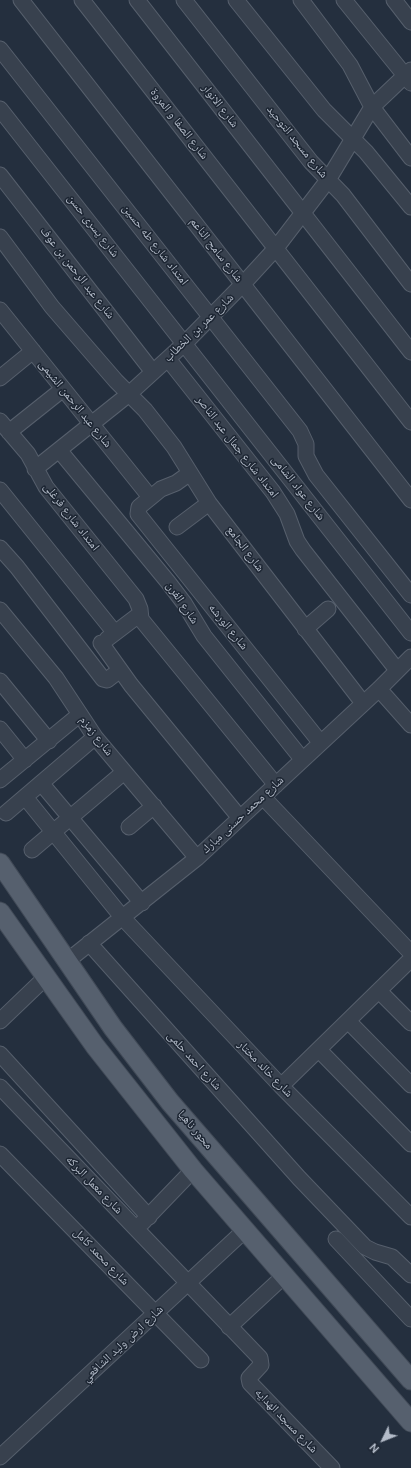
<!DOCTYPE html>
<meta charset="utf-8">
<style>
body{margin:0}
#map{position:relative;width:411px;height:1468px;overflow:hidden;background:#242f3e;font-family:"DM Sans",sans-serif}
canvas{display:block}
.north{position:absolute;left:363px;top:1420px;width:40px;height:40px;-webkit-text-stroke:3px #1d2633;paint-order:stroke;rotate:227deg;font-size:11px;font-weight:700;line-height:16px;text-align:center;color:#b4bcc9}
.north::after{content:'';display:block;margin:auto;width:14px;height:18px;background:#b4bcc9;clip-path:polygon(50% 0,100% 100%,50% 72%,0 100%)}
</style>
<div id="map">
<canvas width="411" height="1468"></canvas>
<div class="north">N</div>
</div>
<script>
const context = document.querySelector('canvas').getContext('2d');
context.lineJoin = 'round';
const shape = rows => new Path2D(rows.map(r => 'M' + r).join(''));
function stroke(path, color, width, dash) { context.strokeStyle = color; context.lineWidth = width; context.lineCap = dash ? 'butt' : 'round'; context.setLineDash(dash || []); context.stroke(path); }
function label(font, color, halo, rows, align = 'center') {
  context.font = font + ' "DM Sans","Noto Naskh Arabic",sans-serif'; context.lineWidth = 3; context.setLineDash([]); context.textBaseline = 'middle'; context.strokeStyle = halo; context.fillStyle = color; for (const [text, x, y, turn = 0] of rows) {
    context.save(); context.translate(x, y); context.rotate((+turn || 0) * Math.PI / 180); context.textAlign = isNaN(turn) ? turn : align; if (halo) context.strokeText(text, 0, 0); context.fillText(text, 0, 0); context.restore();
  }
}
const minor = shape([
 [21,0,411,500],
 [82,0,411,422],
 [137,0,411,352],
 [184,0,311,162,343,195,411,284],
 [236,0,324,110,366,152,411,207],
 [301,0,350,65,372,107,411,158],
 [344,0,411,83],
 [394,0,411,22],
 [0,49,300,431,306,444,306,456,316,475,411,595],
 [0,109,411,633],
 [0,175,153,372],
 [0,237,52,307,116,381,145,410,174,447,209,503,363,703],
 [0,310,150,497],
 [168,359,273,492,287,514,297,541,303,550,397,670],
 [0,378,33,351],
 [0,421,28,454,46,487,136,599,140,609,141,619,145,624,276,785],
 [9,432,63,389],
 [59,450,168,582,184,603,204,636,302,759],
 [35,469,129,394,185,343,243,284,276,248,328,180,372,107,411,70],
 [190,473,176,483,161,489,139,507,138,514,320,742],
 [0,490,115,633],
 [177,527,209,503],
 [0,548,17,567,103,679,107,680,120,670],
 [0,610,56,678,95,737,197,858],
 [305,629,328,609],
 [107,639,140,614],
 [101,643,131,685,240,818],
 [0,681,49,741],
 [379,689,411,725],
 [0,729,25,760],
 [0,780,79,715],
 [41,783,142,903],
 [25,797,122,917,281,1086,411,1217],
 [263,797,411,953],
 [6,813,95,737],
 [129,827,154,806],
 [32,850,124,772],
 [89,943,299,1178,365,1247,375,1252,392,1257,411,1275],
 [66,962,197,858,379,689,411,657],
 [379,991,411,1023],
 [0,1021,46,977],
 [348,1021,411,1085],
 [319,1050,411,1144],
 [0,1054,149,1217],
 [281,1086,411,959],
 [0,1087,260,1358,261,1365,249,1378,250,1383,332,1468],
 [0,1154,201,1360],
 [142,1223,193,1170],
 [336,1239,411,1319],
 [229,1327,284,1276],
 [0,1457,245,1230]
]);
const major = shape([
 [0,863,113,1028,170,1102,411,1380],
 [0,912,95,1046,193,1170,411,1422]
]);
const streetNames = [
 ["شارع الانوار",220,106,52],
 ["شارع الصفا و المروة",179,124,52],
 ["شارع مسجد التوحيد",297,142,51],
 ["شارع يسرى حسن",93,226,52],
 ["امتداد شارع طه حسين",155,245,52],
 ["شارع سامح الناعم",216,250,52],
 ["شارع عبد الرحمن بن عوف",77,273,52],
 ["شارع عمر بن الخطاب",199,328,-44],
 ["شارع عبد الرحمن الشيمى",75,404,51],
 ["امتداد شارع جمال عبد الناصر",237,447,52],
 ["شارع عواد الشامى",298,488,52],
 ["امتداد شارع فرغلى",71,517,52],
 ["شارع الجامع",245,549,53],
 ["شارع الفرن",182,603,56],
 ["شارع الورشه",228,627,51],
 ["شارع زمزم",96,736,52],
 ["شارع محمد حسنى مبارك",243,815,-43],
 ["شارع احمد حلمى",194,1061,48],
 ["شارع خالد مختار",265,1069,46],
 ["محور ناهيا",195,1130,49],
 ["شارع معمل البركه",94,1185,46],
 ["شارع محمد كامل",101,1257,46],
 ["شارع ارض وليد الشافعي",123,1344,-43],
 ["شارع مسجد الهدايه",286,1421,46]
];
stroke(minor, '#565f6c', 17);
stroke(major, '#414a57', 21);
stroke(minor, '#38414e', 15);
stroke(major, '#56606e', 19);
label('12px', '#b4bcc9', '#1d2633', streetNames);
</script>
